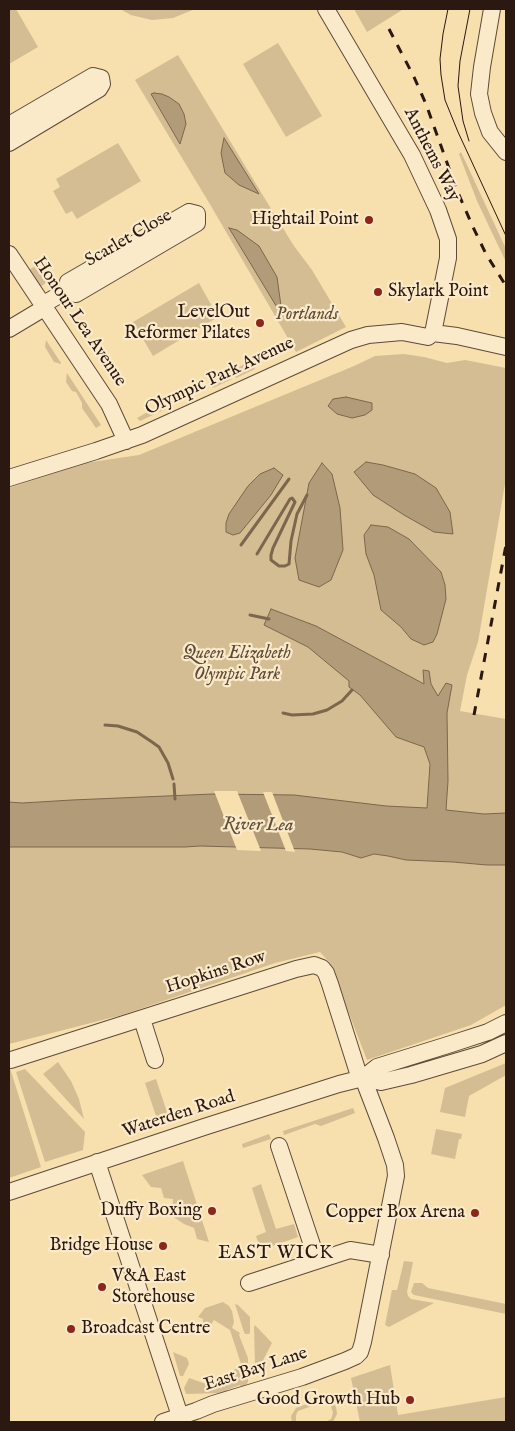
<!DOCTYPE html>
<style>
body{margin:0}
#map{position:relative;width:515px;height:1431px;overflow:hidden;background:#f7dfae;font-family:"IM FELL English",serif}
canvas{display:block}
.frame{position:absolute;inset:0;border:10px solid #2b1810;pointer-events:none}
</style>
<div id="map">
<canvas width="515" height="1431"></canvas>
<div class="frame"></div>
</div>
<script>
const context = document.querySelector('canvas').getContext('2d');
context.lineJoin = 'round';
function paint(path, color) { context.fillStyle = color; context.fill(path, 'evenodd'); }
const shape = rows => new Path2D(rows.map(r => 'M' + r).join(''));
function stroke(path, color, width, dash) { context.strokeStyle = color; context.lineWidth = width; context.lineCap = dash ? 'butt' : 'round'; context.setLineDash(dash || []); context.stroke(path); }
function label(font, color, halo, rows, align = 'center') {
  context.font = font + ' "IM FELL English",serif'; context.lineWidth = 4.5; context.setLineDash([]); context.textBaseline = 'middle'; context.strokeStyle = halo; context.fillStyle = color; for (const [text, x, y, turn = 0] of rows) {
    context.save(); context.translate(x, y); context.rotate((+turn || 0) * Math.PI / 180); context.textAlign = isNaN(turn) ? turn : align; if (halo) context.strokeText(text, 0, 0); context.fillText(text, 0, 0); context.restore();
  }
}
const green = shape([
 [9,9,16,9,38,47,9,64],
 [120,9,195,9,173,18,152,20,131,15],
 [354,9,401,9,402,10,367,32],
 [278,43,322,116,286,137,243,64],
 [178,55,276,217,294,246,312,270,346,327,296,352,211,206,135,80],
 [118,143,141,181,77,219,72,211,66,214,53,191,60,187,56,179],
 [461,152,506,249,505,260,477,201,459,154],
 [37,265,47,282,39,288,27,271],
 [199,283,218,317,153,356,133,322],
 [46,340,61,363,61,364,54,362,45,347],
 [404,354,424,357,447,363,465,360,506,368,506,478,478,642,467,675,460,711,506,719,506,1005,471,1025,367,1060,329,962,320,952,275,963,122,1015,9,1044,9,488,85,463,139,455,354,366,375,356],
 [251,360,255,369,236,378,233,371],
 [67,373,101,425,96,428,82,408,82,403,76,392,72,391,66,382],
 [227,375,232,379,213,388,211,385],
 [167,401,170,407,140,421,137,418],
 [58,1062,71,1081,79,1099,84,1119,43,1074],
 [506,1063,506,1075,469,1096,465,1117,440,1112,445,1088],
 [9,1065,41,1167,9,1178],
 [25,1069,85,1132,83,1150,45,1162,16,1072],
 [156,1079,169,1118,158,1122,145,1083],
 [353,1108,355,1113,321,1126,315,1124,284,1135,283,1131],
 [436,1129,462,1134,461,1139,459,1139,455,1159,431,1154],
 [269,1134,271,1139,243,1148,242,1144],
 [183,1161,209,1242,197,1239,194,1228,184,1224,172,1216,173,1199,164,1198,161,1188,151,1187,142,1175],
 [261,1184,276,1229,294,1224,298,1237,261,1250,256,1236,266,1232,252,1188],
 [404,1261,413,1262,407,1292,408,1296,411,1299,434,1303,389,1327,385,1325,392,1290,397,1290],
 [414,1283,422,1283,428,1288,506,1304,506,1314,414,1295,411,1292],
 [223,1302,229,1306,232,1311,234,1322,232,1328,240,1333,239,1335,248,1358,248,1382,246,1385,241,1387,240,1385,227,1390,227,1391,222,1393,186,1394,184,1388,189,1378,215,1387,226,1376,235,1380,233,1371,241,1364,230,1330,214,1320,208,1329,205,1323,203,1323,203,1319,198,1317,205,1308],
 [235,1304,238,1305,250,1317,250,1332,249,1334,245,1334,244,1332],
 [255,1325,272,1343,259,1368,255,1365,254,1327],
 [173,1352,187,1358,189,1364,183,1376,180,1376],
 [390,1365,398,1415,506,1397,506,1422,360,1422,351,1378],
 [320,1399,328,1399,332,1401,336,1407,337,1414,333,1422,325,1422,331,1419,333,1413,331,1406,323,1402,298,1411,296,1415,296,1422,292,1422,291,1416,296,1408]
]);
const water = shape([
 [154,93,162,94,169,97,179,104,184,114,186,124,180,144,151,94,154,93],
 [224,138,259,194,239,185,225,173,221,153,224,138],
 [229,228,237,230,259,246,277,277,281,306,278,309,229,228],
 [346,397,372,403,372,410,365,415,352,418,337,414,328,406,333,399,346,397],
 [366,462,383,465,415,474,436,488,450,512,453,534,434,532,404,515,373,495,354,472,366,462],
 [322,463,332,474,340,508,343,550,331,580,319,587,299,580,295,558,309,483,322,463],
 [274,468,283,475,271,495,240,533,233,535,226,532,226,523,229,514,248,486,260,474,274,468],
 [371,525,388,527,409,539,441,572,445,585,446,599,437,634,433,642,424,645,411,639,401,627,381,610,374,575,366,554,364,535,371,525],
 [271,609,316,626,424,684,423,670,429,671,431,684,438,696,446,683,452,685,447,713,448,781,446,810,484,814,506,813,506,865,487,865,453,862,406,860,388,856,374,854,361,858,342,852,310,849,200,846,185,847,9,847,9,802,22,803,72,800,213,794,294,795,386,806,427,808,430,764,424,747,396,737,360,695,349,687,349,681,308,647,264,625,271,609]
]);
const pier = shape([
 [214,791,237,791,261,851,237,850],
 [263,792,272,792,295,852,286,851]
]);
const stream = shape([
 [241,545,289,479],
 [257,554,290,499,292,498,295,502,273,548,271,555,271,560,279,566,285,566,289,564,291,541,297,514,307,495],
 [250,615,269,619],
 [283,713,292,715,313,714,327,710,342,701,352,690],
 [105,725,118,726,137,732,152,742,159,747,168,763,173,779],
 [174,784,175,799]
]);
const minor = shape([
 [326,9,412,155,438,210,448,239,448,258,433,333],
 [492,9,482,67,479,94,483,113,490,132,506,152],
 [9,125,93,76,101,78,102,84,99,89,9,143],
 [189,212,197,214,197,223,76,294,68,290,68,282,189,212],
 [9,254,109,404,126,441],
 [42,305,68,290],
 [9,329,44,308],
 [9,478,96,451,142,435,351,340,368,335,402,332,428,337,433,333,457,336,506,347],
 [142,1019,155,1060],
 [11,1060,296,969,314,965,322,968,326,973,330,984,360,1079],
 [363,1078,381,1082,411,1075,482,1054,506,1043],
 [279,1146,317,1260],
 [97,1162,180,1416],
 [9,1192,204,1127,339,1084,363,1078,377,1067,451,1044,488,1032,506,1023],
 [249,1283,350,1250,381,1255],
 [163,1422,196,1411,213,1404,302,1377,345,1361,356,1356,360,1352,363,1342,396,1176,395,1165,386,1138,363,1078]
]);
const tram = shape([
 [448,9,443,34,440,59,441,75,445,100,458,132,506,236],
 [469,141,463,121,458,86,460,61,470,9]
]);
const rail = shape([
 [389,29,414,77,426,104,456,188,473,227,486,254,506,286],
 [474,715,506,545]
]);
const markers = [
 [369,220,5,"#8f2418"],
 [378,292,5,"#8f2418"],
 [260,323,5,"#8f2418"],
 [212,1211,5,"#8f2418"],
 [475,1213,5,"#8f2418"],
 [163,1246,5,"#8f2418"],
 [102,1287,5,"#8f2418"],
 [71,1329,5,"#8f2418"],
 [410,1400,5,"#8f2418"]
];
const streetNames = [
 ["Anthems Way",431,155,63],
 ["Scarlet Close",129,239,-30],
 ["Honour Lea Avenue",79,322,56],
 ["Olympic Park Avenue",220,377,-25],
 ["Hopkins Row",216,973,-18],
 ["Waterden Road",179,1115,-18],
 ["East Bay Lane",256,1370,-18]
];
const poiNames = [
 ["Hightail Point",359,220],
 ["Skylark Point",388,292,"left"],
 ["LevelOut",250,313],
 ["Reformer Pilates",250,334],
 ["Duffy Boxing",202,1211],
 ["Copper Box Arena",465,1213],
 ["Bridge House",153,1246],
 ["V&A East",112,1277,"left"],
 ["Storehouse",112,1298,"left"],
 ["Broadcast Centre",81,1329,"left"],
 ["Good Growth Hub",400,1400]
];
const parkNames = [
 ["Portlands",307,315],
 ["Queen Elizabeth",237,654],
 ["Olympic Park",237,675]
];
const waterNames = [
 ["River Lea",258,826,1]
];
const neighbourhoodNames = [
 ["EAST WICK",276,1254]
];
paint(green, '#d4bd93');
paint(water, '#b29b78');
stroke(water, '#7c674e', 1);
paint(pier, '#f7dfae');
stroke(stream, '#7c674e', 3);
stroke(minor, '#5e4a38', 18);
stroke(minor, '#faeaca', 16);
stroke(tram, '#2b1810', 1);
stroke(rail, '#2b1810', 3, [9, 9]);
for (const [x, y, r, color] of markers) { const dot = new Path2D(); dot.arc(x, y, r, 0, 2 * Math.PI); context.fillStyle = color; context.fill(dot); stroke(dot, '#faeaca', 2); }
label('18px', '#2b1810', '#faeaca', streetNames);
label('18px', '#2b1810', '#faeaca', poiNames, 'right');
label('italic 18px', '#5e4a37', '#faeaca', parkNames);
label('italic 19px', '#614c3a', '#faeaca', waterNames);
context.letterSpacing = '1px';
label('19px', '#2b1810', '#faeaca', neighbourhoodNames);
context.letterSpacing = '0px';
</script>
